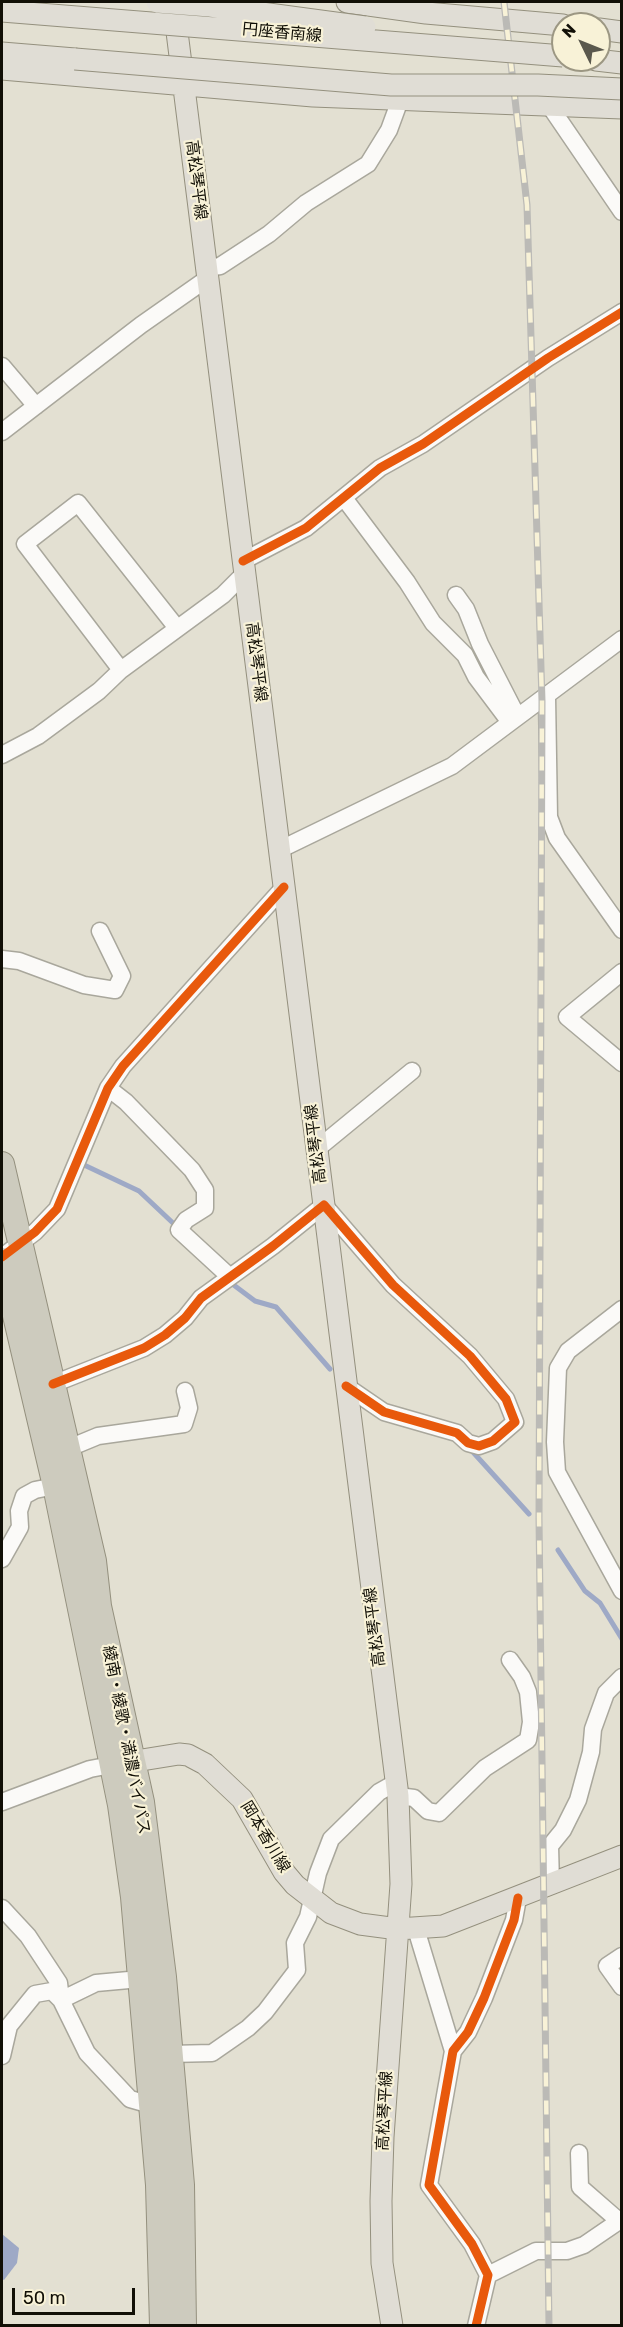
<!DOCTYPE html>
<meta charset="utf-8">
<style>
body{margin:0}
#map{position:relative;width:623px;height:2327px;overflow:hidden;background:#e3e0d2;font-family:Rubik,sans-serif}
canvas{display:block}
.frame{position:absolute;inset:0;border:3px solid #110f06;pointer-events:none}
.north{position:absolute;left:551px;top:12px;width:60px;height:60px;box-sizing:border-box;background:#f8f2d7;border:2px solid #9c9783;border-radius:50%;rotate:313deg;font-size:16px;font-weight:700;line-height:24px;text-align:center;color:#110f06}
.north::after{content:'';display:block;margin:auto;width:21px;height:27px;background:#5a584d;clip-path:polygon(50% 0,100% 100%,50% 72%,0 100%)}
.scale{position:absolute;left:12px;top:2288px;width:123px;height:27px;box-sizing:border-box;border:3px solid #110f06;border-top:0;padding-left:8px;font-size:18px;line-height:21px;white-space:nowrap;color:#110f06;-webkit-text-stroke:4px #f8f2d7;paint-order:stroke}
</style>
<div id="map">
<canvas width="623" height="2327"></canvas>
<div class="frame"></div>
<div class="north">N</div>
<div class="scale">50 m</div>
</div>
<script>
const context = document.querySelector('canvas').getContext('2d');
context.lineJoin = 'round';
function paint(path, color) { context.fillStyle = color; context.fill(path, 'evenodd'); }
const shape = rows => new Path2D(rows.map(r => 'M' + r).join(''));
function stroke(path, color, width, dash) { context.strokeStyle = color; context.lineWidth = width; context.lineCap = dash ? 'butt' : 'round'; context.setLineDash(dash || []); context.stroke(path); }
function label(font, color, halo, rows, align = 'center') {
  context.font = font + ' Rubik,"Noto Sans JP",sans-serif'; context.lineWidth = 4.5; context.setLineDash([]); context.textBaseline = 'middle'; context.strokeStyle = halo; context.fillStyle = color; for (const [text, x, y, turn = 0] of rows) {
    context.save(); context.translate(x, y); context.rotate((+turn || 0) * Math.PI / 180); context.textAlign = isNaN(turn) ? turn : align; if (halo) context.strokeText(text, 0, 0); context.fillText(text, 0, 0); context.restore();
  }
}
const water = shape([
 [2,2234,19,2248,17,2263,4,2280,2,2279]
]);
const stream = shape([
 [82,1164,139,1191,174,1224],
 [231,1283,255,1301,276,1307,330,1369],
 [472,1451,529,1514],
 [558,1550,585,1591,600,1603,622,1639]
]);
const minor = shape([
 [549,105,622,212],
 [207,268,220,266,269,234,306,203,368,164,389,130,400,100],
 [2,366,36,406],
 [2,432,141,325,208,278],
 [344,498,407,582,433,623,465,655,476,677,509,721],
 [243,561,306,528,380,468,423,444,548,358,622,312],
 [456,595,466,609,480,644,517,716],
 [121,670,25,544,78,503,177,628],
 [547,697,549,817,557,838,622,930],
 [2,755,38,736,99,691,121,670,223,595,245,573],
 [279,850,452,766,622,639],
 [2,959,19,961,84,985,115,990,122,976,100,931],
 [622,972,567,1017,622,1063],
 [108,1088,126,1102,192,1170,205,1190,205,1208,186,1220,179,1230,229,1276],
 [317,1149,412,1071],
 [2,1257,35,1232,57,1209,108,1088,123,1066,284,887],
 [622,1309,568,1351,558,1368,555,1442,557,1472,622,1591],
 [53,1384,144,1348,165,1335,185,1318,201,1298,273,1246,324,1205,393,1285,470,1356,506,1399,515,1422,493,1441,479,1446,468,1443,457,1433,384,1412,346,1386],
 [2,1559,20,1527,19,1511,24,1496,35,1490,55,1486,69,1448,98,1436,184,1424,189,1408,185,1391],
 [398,1796,414,1798,428,1811,439,1813,485,1768,528,1740,531,1722,528,1692,522,1677,510,1660],
 [2,1802,90,1769,111,1765],
 [551,1885,550,1846,563,1830,578,1800,591,1752,593,1729,606,1693,622,1677],
 [2,1908,28,1936,59,1983,61,2000,87,2053,130,2099,151,2105],
 [416,1929,453,2051],
 [622,1956,607,1966,622,1987],
 [170,2054,212,2053,248,2028,265,2012,297,1970,295,1943,308,1917,318,1873,331,1839,379,1792,395,1783],
 [2,2056,9,2026,35,1994,52,1991,61,2000,96,1983,140,1979],
 [579,2153,580,2187,619,2221],
 [488,2275,536,2251,567,2251,584,2245,622,2219],
 [476,2326,488,2275,472,2244,429,2185,453,2051,468,2032,484,1998,514,1920,518,1898]
]);
const major = shape([
 [347,2,426,13,563,25],
 [174,8,398,1796,401,1884,383,2137,381,2201,382,2263,392,2326],
 [599,29,622,32],
 [2,53,75,59],
 [596,60,622,63],
 [2,69,313,96,622,108],
 [117,1764,179,1754,188,1755,205,1764,242,1799,284,1872,295,1885,331,1913,360,1924,398,1929,443,1926,622,1856]
]);
const highway = shape([
 [2,1164,94,1561,99,1606,142,1802,164,1977,182,2185,184,2326],
 [2,1260,55,1486,120,1805,133,1897,158,2185,162,2326]
]);
const rail = shape([
 [504,2,527,205,542,701,539,1518,549,2326]
]);
const majorBridge = shape([
 [157,2,210,6,365,27],
 [2,11,563,56],
 [75,59,391,85,538,85,622,89]
]);
const cycleway = shape([
 [243,561,306,528,380,468,423,444,548,358,622,312],
 [2,1257,35,1232,57,1209,108,1088,123,1066,284,887],
 [53,1384,144,1348,165,1335,185,1318,201,1298,273,1246,324,1205,393,1285,470,1356,506,1399,515,1422,493,1441,479,1446,468,1443,457,1433,384,1412,346,1386],
 [476,2326,488,2275,472,2244,429,2185,453,2051,468,2032,484,1998,514,1920,518,1898]
]);
const streetNames = [
 ["円座香南線",282,33,5],
 ["高松琴平線",196,180,83],
 ["高松琴平線",256,662,83],
 ["高松琴平線",316,1144,-97],
 ["高松琴平線",375,1627,-97],
 ["綾南・綾歌・満濃バイパス",126,1740,79],
 ["岡本香川線",265,1837,59],
 ["高松琴平線",385,2111,-87]
];
paint(water, '#9ea9c6');
stroke(stream, '#9ea9c6', 5);
stroke(minor, '#a9a79c', 19);
stroke(major, '#94907e', 23);
stroke(highway, '#94907e', 26);
stroke(minor, '#fbfaf8', 16);
stroke(major, '#e0ddd5', 21);
stroke(highway, '#cdcbbe', 24);
stroke(rail, '#bbbab6', 7);
stroke(rail, '#f8f2d7', 4.5, [14]);
stroke(majorBridge, '#94907e', 23, []);
stroke(majorBridge, '#e0ddd5', 21);
stroke(cycleway, '#e8590c', 9);
label('16px', '#110f06', '#f8f2d7', streetNames);
</script>
